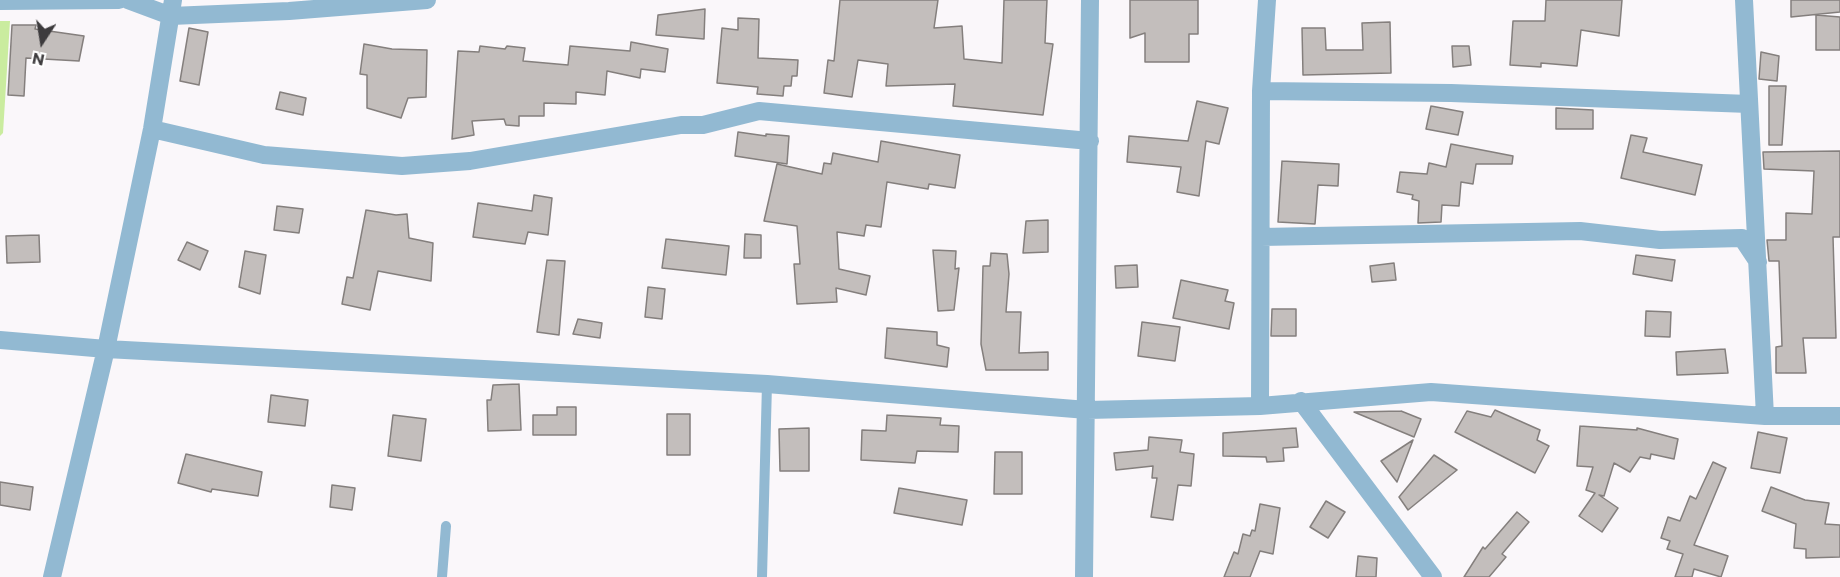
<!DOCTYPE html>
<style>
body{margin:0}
#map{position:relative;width:1840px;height:577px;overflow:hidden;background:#faf7fa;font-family:Commissioner,sans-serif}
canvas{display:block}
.north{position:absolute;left:12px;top:12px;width:60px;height:60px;-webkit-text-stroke:4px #fff;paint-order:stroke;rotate:192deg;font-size:16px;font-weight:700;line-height:24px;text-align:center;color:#3d3b3d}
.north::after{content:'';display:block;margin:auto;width:21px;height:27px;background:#3d3b3d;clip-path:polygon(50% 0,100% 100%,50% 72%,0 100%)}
</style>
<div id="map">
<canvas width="1840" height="577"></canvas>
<div class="north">N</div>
</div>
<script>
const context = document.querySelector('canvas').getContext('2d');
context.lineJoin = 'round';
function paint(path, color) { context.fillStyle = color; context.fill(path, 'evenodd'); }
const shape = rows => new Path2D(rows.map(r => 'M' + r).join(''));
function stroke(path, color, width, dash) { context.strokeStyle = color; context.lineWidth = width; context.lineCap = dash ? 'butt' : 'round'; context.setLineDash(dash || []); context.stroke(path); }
const green = shape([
 [0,21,10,21,3,133,0,136]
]);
const building = shape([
 [840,0,938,0,934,28,962,26,964,59,1002,63,1004,0,1047,0,1045,43,1053,44,1043,115,953,106,955,84,886,86,888,64,858,60,852,97,824,93,828,60,834,61,840,0],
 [1130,0,1198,0,1198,34,1189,34,1189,62,1145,62,1145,33,1130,38,1130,0],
 [1546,0,1622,0,1619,36,1581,30,1577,66,1541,63,1541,67,1510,65,1513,21,1545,21,1546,0],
 [1791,0,1840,0,1840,12,1791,17,1791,0],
 [705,9,704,39,656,35,658,15,705,9],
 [1816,15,1840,17,1840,50,1816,50,1816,15],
 [738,18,759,19,758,58,798,60,797,76,792,76,791,86,784,86,783,96,757,94,758,87,717,83,722,28,738,30,738,18],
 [1390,22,1391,73,1303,75,1302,28,1325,28,1326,50,1363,50,1362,23,1390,22],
 [12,25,36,25,35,29,84,36,79,61,26,58,24,96,8,95,12,25],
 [189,28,208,32,199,85,180,81,189,28],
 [631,42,668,49,665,72,641,69,640,78,607,71,605,95,576,92,576,104,544,103,544,116,519,116,519,126,506,125,504,119,472,121,474,135,452,139,458,51,479,52,480,46,505,49,507,46,525,48,523,61,568,65,570,46,630,51,631,42],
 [364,44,392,49,427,50,426,97,408,98,401,118,367,108,367,75,360,74,364,44],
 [1452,46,1469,46,1471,65,1453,67,1452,46],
 [1761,52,1779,56,1777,81,1759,79,1761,52],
 [1769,86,1786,86,1782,145,1769,145,1769,86],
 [280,92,306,98,303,115,276,109,280,92],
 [1197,101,1228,108,1219,144,1206,141,1199,196,1177,192,1181,167,1127,162,1129,136,1188,141,1197,101],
 [1431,106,1463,112,1458,135,1426,129,1431,106],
 [1556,108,1593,110,1593,129,1556,129,1556,108],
 [738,132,766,136,766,134,789,136,787,164,735,156,738,132],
 [1631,135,1647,138,1643,152,1702,165,1695,195,1621,178,1631,135],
 [881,141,960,155,955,188,929,184,928,189,887,182,881,227,866,225,864,236,837,232,839,269,870,276,866,295,836,288,837,302,797,304,794,264,800,264,797,226,764,221,777,164,822,174,824,163,831,164,833,153,878,162,881,141],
 [1451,144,1513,156,1512,164,1476,164,1473,184,1461,182,1459,206,1442,205,1441,222,1418,223,1419,201,1412,199,1413,195,1397,192,1400,172,1427,174,1429,163,1446,167,1451,144],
 [1840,151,1840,237,1833,237,1836,338,1803,338,1806,373,1776,373,1776,347,1782,346,1779,261,1769,261,1767,240,1786,240,1786,213,1812,214,1814,171,1764,169,1763,152,1840,151],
 [1282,161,1339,164,1338,186,1318,185,1315,224,1278,222,1282,161],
 [534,195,552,198,548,235,528,232,525,244,473,237,478,203,532,211,534,195],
 [277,206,303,209,299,233,274,230,277,206],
 [366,210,396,215,407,214,409,238,433,243,431,281,378,271,370,310,342,304,347,277,353,278,366,210],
 [1048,220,1048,252,1023,253,1026,221,1048,220],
 [745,234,761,235,761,258,744,258,745,234],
 [39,235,40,262,7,263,6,236,39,235],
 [666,239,729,246,726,275,662,268,666,239],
 [187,242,208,251,200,270,178,260,187,242],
 [933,250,956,251,955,269,959,268,954,310,938,311,933,250],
 [245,251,266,255,260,294,239,287,245,251],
 [991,253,1007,254,1009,274,1006,312,1021,312,1019,353,1048,352,1048,370,986,370,981,344,983,266,990,266,991,253],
 [1636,255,1675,260,1672,281,1633,274,1636,255],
 [547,260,565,261,559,335,537,332,547,260],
 [1394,263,1396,280,1372,282,1370,266,1394,263],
 [1137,265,1138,287,1116,288,1115,266,1137,265],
 [1181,280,1228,290,1225,301,1234,303,1229,329,1173,318,1181,280],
 [648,287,665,289,662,319,645,317,648,287],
 [1272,309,1296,309,1296,336,1271,336,1272,309],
 [1646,311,1671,312,1670,337,1645,336,1646,311],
 [578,319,602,323,600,338,573,334,578,319],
 [1142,322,1180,327,1175,361,1138,356,1142,322],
 [887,328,937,332,937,345,949,348,947,367,885,358,887,328],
 [1725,349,1728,373,1677,375,1676,352,1725,349],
 [519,384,521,430,488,431,487,400,491,400,493,385,519,384],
 [271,395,308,400,305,426,268,422,271,395],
 [557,407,576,407,576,435,533,435,533,415,557,415,557,407],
 [1495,410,1540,430,1537,440,1549,446,1535,473,1455,432,1467,411,1491,417,1495,410],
 [1401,411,1421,419,1414,437,1354,412,1401,411],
 [667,414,690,414,690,455,667,455,667,414],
 [393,415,426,419,421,461,388,456,393,415],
 [887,415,941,418,940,425,959,426,958,452,917,451,915,463,861,460,862,430,886,431,887,415],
 [1580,426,1637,430,1637,428,1678,439,1674,459,1651,454,1650,459,1640,457,1630,472,1614,463,1604,496,1599,495,1618,508,1602,532,1579,516,1595,493,1586,490,1593,467,1577,466,1580,426],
 [809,428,809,471,780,471,779,429,809,428],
 [1296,428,1298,447,1283,448,1284,461,1267,462,1266,457,1223,456,1223,433,1296,428],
 [1758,432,1787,438,1780,473,1751,468,1758,432],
 [1149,437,1182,440,1180,452,1194,454,1191,486,1178,485,1173,520,1151,517,1157,478,1152,478,1153,466,1116,470,1114,453,1148,450,1149,437],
 [1413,440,1397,482,1381,461,1413,440],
 [995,452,1022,452,1022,494,994,494,995,452],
 [186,454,262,472,258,496,212,489,211,492,178,483,186,454],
 [1434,455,1457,470,1408,510,1399,497,1434,455],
 [1713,462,1726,468,1694,545,1728,556,1721,577,1694,569,1692,577,1675,577,1683,554,1667,549,1670,541,1661,538,1668,517,1680,521,1690,496,1696,499,1713,462],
 [0,482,33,487,30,510,0,505,0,482],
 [332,485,355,488,352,510,330,507,332,485],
 [1771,487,1805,500,1829,503,1825,524,1840,525,1840,557,1806,558,1806,549,1794,548,1796,524,1762,511,1771,487],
 [899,488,967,500,962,525,894,513,899,488],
 [1326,501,1345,512,1328,538,1310,527,1326,501],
 [1260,504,1280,508,1273,554,1260,551,1250,577,1224,577,1234,552,1238,554,1243,534,1250,536,1252,530,1255,531,1260,504],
 [1517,512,1529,522,1502,554,1506,557,1489,577,1464,577,1483,547,1485,549,1517,512],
 [1358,556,1377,558,1376,577,1356,577,1358,556]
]);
const lane = shape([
 [442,577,446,526],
 [762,577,767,384]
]);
const street = shape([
 [128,0,171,16,289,11,427,0],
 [1744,0,1765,416],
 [0,1,119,0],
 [1261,91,1451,93,1749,104],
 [152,129,264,155,402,166,470,161,681,125,703,125,759,111,1090,141],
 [1261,237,1580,231,1660,240,1742,238,1758,262],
 [0,340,106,349,767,384,1087,410,1260,406,1431,392,1765,416,1840,416],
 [1301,401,1433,577],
 [1260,406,1261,91,1267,0],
 [52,577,106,349,152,129,173,0],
 [1084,577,1090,0]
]);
paint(green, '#caec9f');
paint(building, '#c3bebc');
stroke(building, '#847f7d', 1.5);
stroke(lane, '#92b9d2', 10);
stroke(street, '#92b9d2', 18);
</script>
